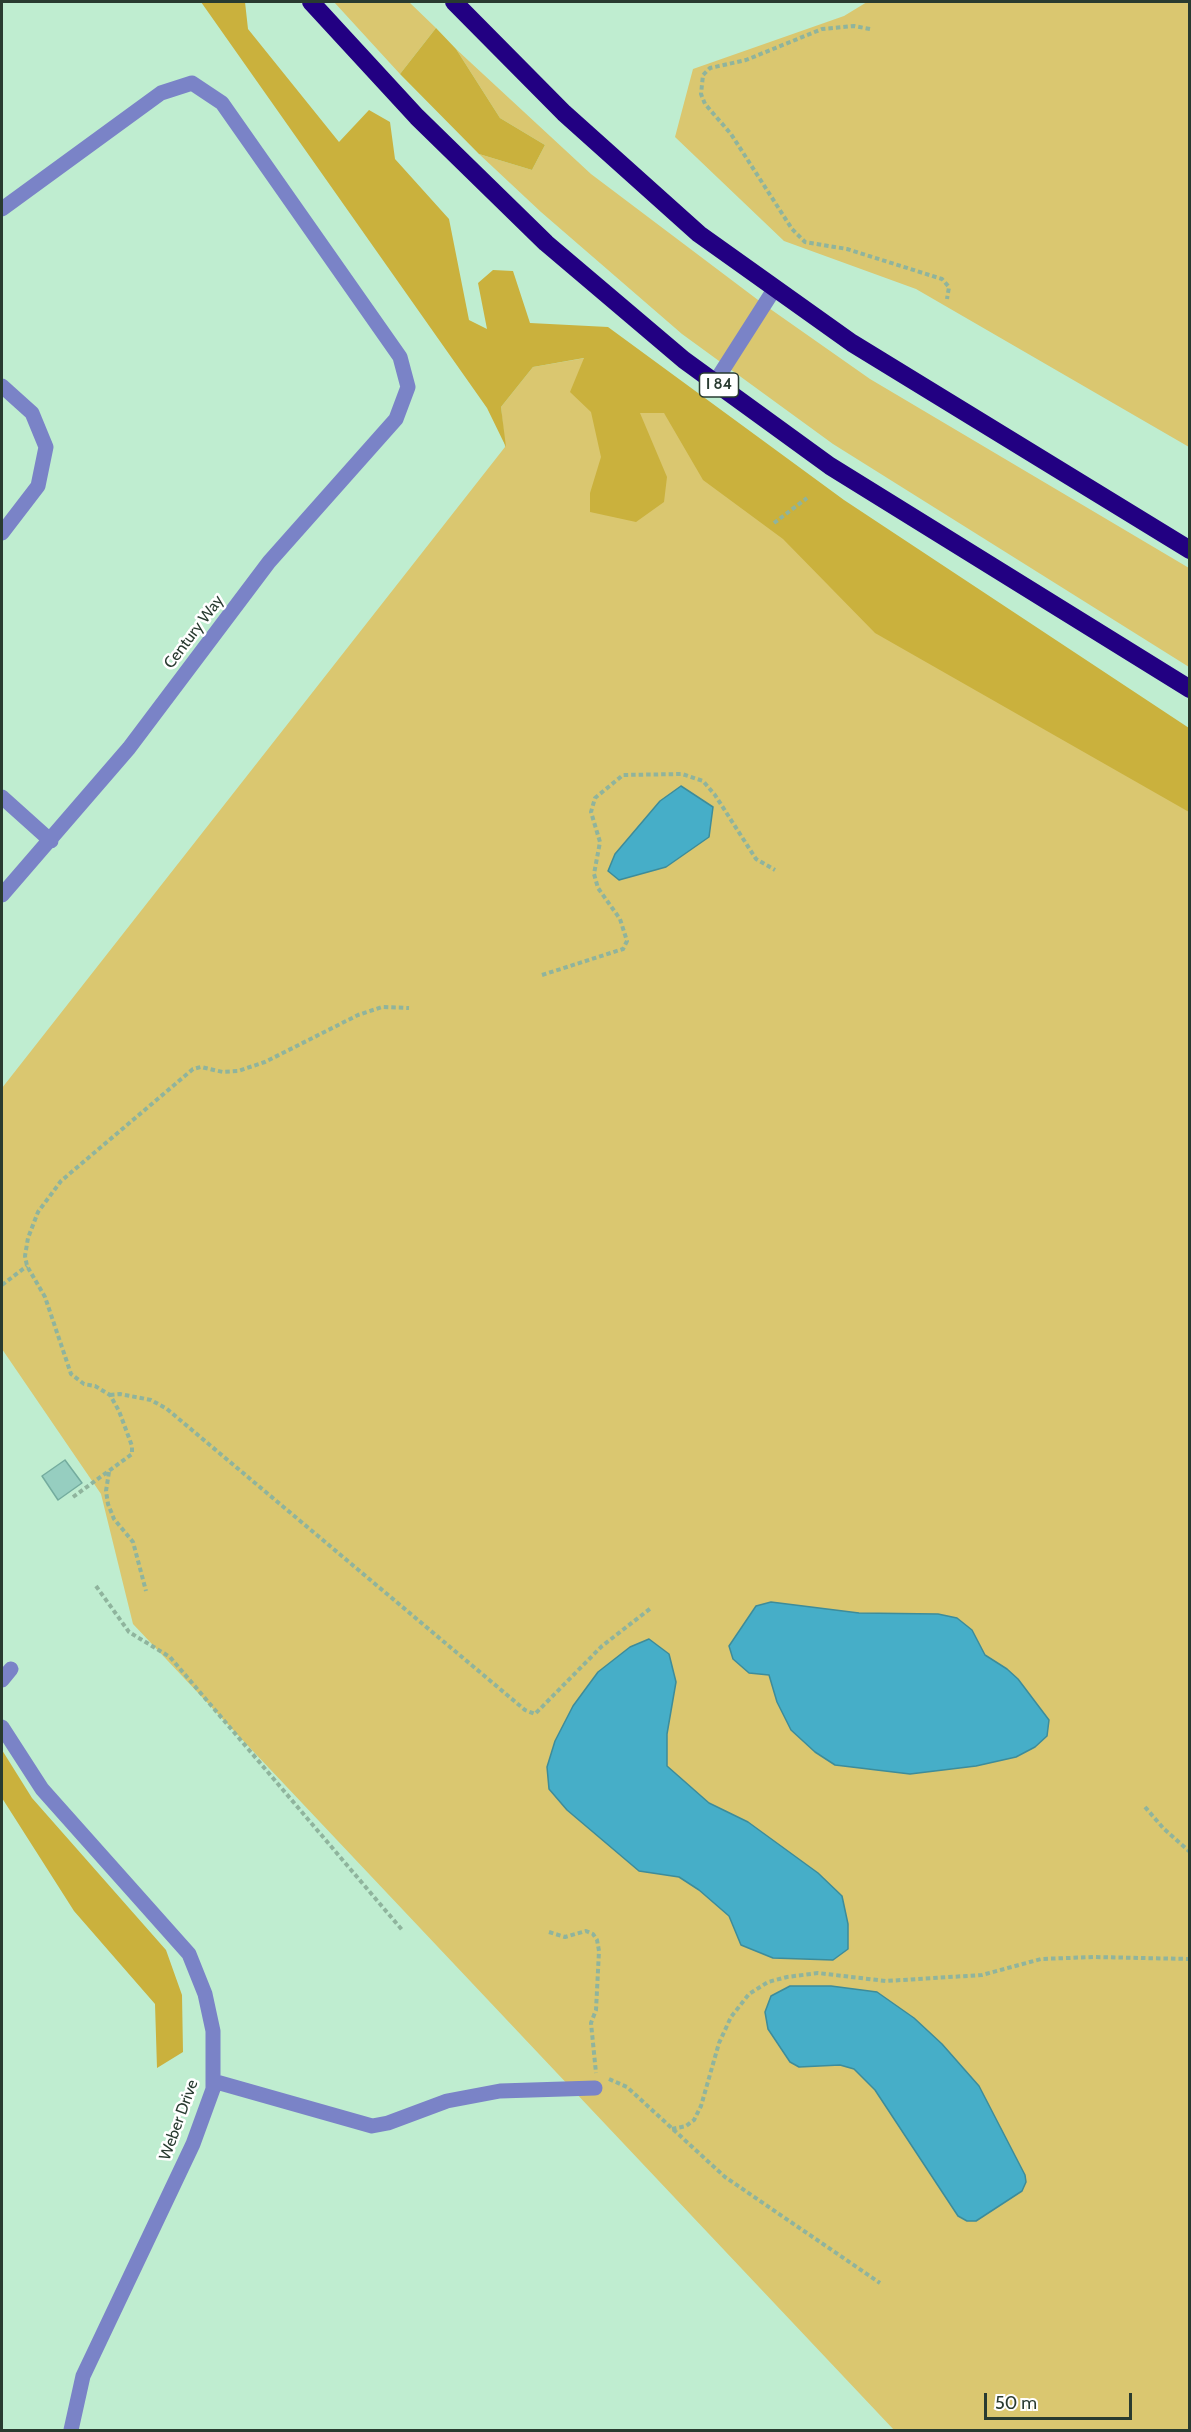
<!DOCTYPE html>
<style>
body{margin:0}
#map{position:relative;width:1191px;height:2432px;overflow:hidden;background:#bfedd0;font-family:Cabin,sans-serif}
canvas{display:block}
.frame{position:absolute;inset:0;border:3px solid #293b30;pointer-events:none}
.scale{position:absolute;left:984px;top:2393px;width:148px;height:27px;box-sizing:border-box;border:3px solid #293b30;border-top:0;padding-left:8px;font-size:18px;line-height:21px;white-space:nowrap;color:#293b30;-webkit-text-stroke:4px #fff;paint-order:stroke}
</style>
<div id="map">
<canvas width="1191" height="2432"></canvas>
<div class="frame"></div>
<div class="scale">50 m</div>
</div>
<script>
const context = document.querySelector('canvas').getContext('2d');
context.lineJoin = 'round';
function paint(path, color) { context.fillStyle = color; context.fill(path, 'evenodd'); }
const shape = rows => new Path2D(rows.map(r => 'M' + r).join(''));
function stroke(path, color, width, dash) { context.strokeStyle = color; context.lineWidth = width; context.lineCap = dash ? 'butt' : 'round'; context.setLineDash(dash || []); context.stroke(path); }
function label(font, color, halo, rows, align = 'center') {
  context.font = font + ' Cabin,sans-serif'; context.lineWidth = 5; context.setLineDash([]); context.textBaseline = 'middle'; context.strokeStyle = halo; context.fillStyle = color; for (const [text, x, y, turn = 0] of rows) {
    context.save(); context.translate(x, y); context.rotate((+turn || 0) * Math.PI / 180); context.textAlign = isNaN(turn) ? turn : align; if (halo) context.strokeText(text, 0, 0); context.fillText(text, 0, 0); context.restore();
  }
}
const green = shape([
 [334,2,409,2,436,28,400,74],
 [867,2,1189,2,1189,447,916,289,784,241,675,137,693,69,844,16],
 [456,49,591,174,766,306,870,379,1189,568,1189,667,833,444,682,334,541,212,479,154,532,170,545,145,500,118],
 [585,358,1189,777,1189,2430,894,2430,133,1624,101,1494,2,1349,2,1088,505,447,501,407,533,367]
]);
const forest = shape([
 [201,2,245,2,248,29,339,142,369,110,390,122,395,159,449,219,469,320,487,329,478,283,493,270,513,271,530,323,608,327,844,500,1189,728,1189,812,875,633,783,539,703,480,664,413,640,413,667,477,664,502,636,522,590,512,590,493,601,457,591,412,570,392,584,358,533,367,501,407,506,447,487,408],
 [436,28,456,49,500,118,545,145,532,170,479,154,400,74],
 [2,1750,32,1798,166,1950,182,1995,183,2052,157,2068,155,2004,74,1911,2,1798]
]);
const water = shape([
 [681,786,713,807,709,837,666,867,619,880,608,871,615,854,660,801,681,786],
 [771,1602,859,1613,938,1614,957,1618,972,1630,985,1655,1007,1669,1018,1679,1049,1720,1047,1736,1035,1747,1016,1757,976,1766,910,1774,835,1765,815,1752,791,1730,777,1702,769,1675,749,1673,733,1659,729,1646,756,1606,771,1602],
 [649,1639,669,1654,676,1682,667,1734,667,1766,709,1803,748,1822,818,1873,842,1896,848,1924,848,1949,833,1960,773,1958,741,1945,729,1916,699,1890,679,1877,639,1871,567,1810,549,1789,547,1767,555,1741,573,1706,598,1672,630,1647,649,1639],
 [790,1986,831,1986,877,1992,914,2018,942,2044,979,2086,1025,2175,1026,2182,1022,2191,976,2221,967,2221,958,2216,875,2090,854,2069,840,2065,799,2067,790,2062,768,2029,765,2012,771,1996,790,1986]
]);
const building = shape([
 [65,1460,82,1483,58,1500,42,1476,65,1460]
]);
const path = shape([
 [870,29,854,26,822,29,746,60,710,68,703,75,701,94,705,104,731,134,792,229,805,242,847,249,942,279,949,287,947,299],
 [774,523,807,498],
 [542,975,623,949,627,941,620,919,598,888,594,874,600,842,591,812,595,798,623,775,682,774,703,781,715,795,756,859,775,870],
 [2,1285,27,1266],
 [110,1395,120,1394,151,1400,167,1409,525,1710,535,1714,602,1646,651,1608],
 [109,1472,106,1491,108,1504,114,1519,133,1542,146,1591],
 [73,1497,132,1454,132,1446,119,1411,110,1395,95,1386,84,1384,71,1374,45,1297,27,1266,25,1256,28,1238,38,1212,61,1181,193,1069,201,1067,223,1072,238,1071,265,1062,358,1015,382,1007,409,1008],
 [96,1586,129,1632,170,1657,403,1931],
 [1145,1807,1164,1829,1190,1852],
 [549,1932,565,1937,586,1931,593,1934,597,1940,599,1951,596,2010,591,2023,596,2073],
 [609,2079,627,2087,725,2177,880,2283],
 [672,2129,686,2126,694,2120,701,2106,719,2043,731,2017,749,1994,768,1982,787,1977,818,1973,886,1981,982,1975,1041,1959,1094,1957,1190,1959]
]);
const minor = shape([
 [2,209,161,93,192,83,222,103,400,357,408,387,396,419,269,562,129,748,2,895],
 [715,382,775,288],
 [2,386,32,413,46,447,38,486,2,533],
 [2,797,51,841],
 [2,1680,11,1669],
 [2,1727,42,1789,189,1954,205,1994,213,2031,213,2089,193,2144,83,2376,71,2430],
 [213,2081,372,2126,388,2123,447,2101,500,2091,595,2088]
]);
const highway = shape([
 [311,2,417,117,546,243,684,360,830,466,1190,689],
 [454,2,564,113,699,234,852,343,1190,550]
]);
const shields = [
 [719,385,39]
];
const shieldNames = [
 ["I 84",719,385]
];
const streetNames = [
 ["Century Way",194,632,-53],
 ["Weber Drive",179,2120,-70]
];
paint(green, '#dac770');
paint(forest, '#cab13d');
paint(water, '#46aec8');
stroke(water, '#3d8c9a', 1.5);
paint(building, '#96cec0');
stroke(building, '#74ac9e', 1.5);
stroke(path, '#8fb49d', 4, [4.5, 3]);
stroke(minor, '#7a83c7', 15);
stroke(highway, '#220082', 18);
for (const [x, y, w] of shields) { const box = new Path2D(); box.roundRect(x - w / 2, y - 12, w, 24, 4.5); context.fillStyle = '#fff'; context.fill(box); stroke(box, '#293b30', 1.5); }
label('bold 15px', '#293b30', null, shieldNames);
label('16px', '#293b30', '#fff', streetNames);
</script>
